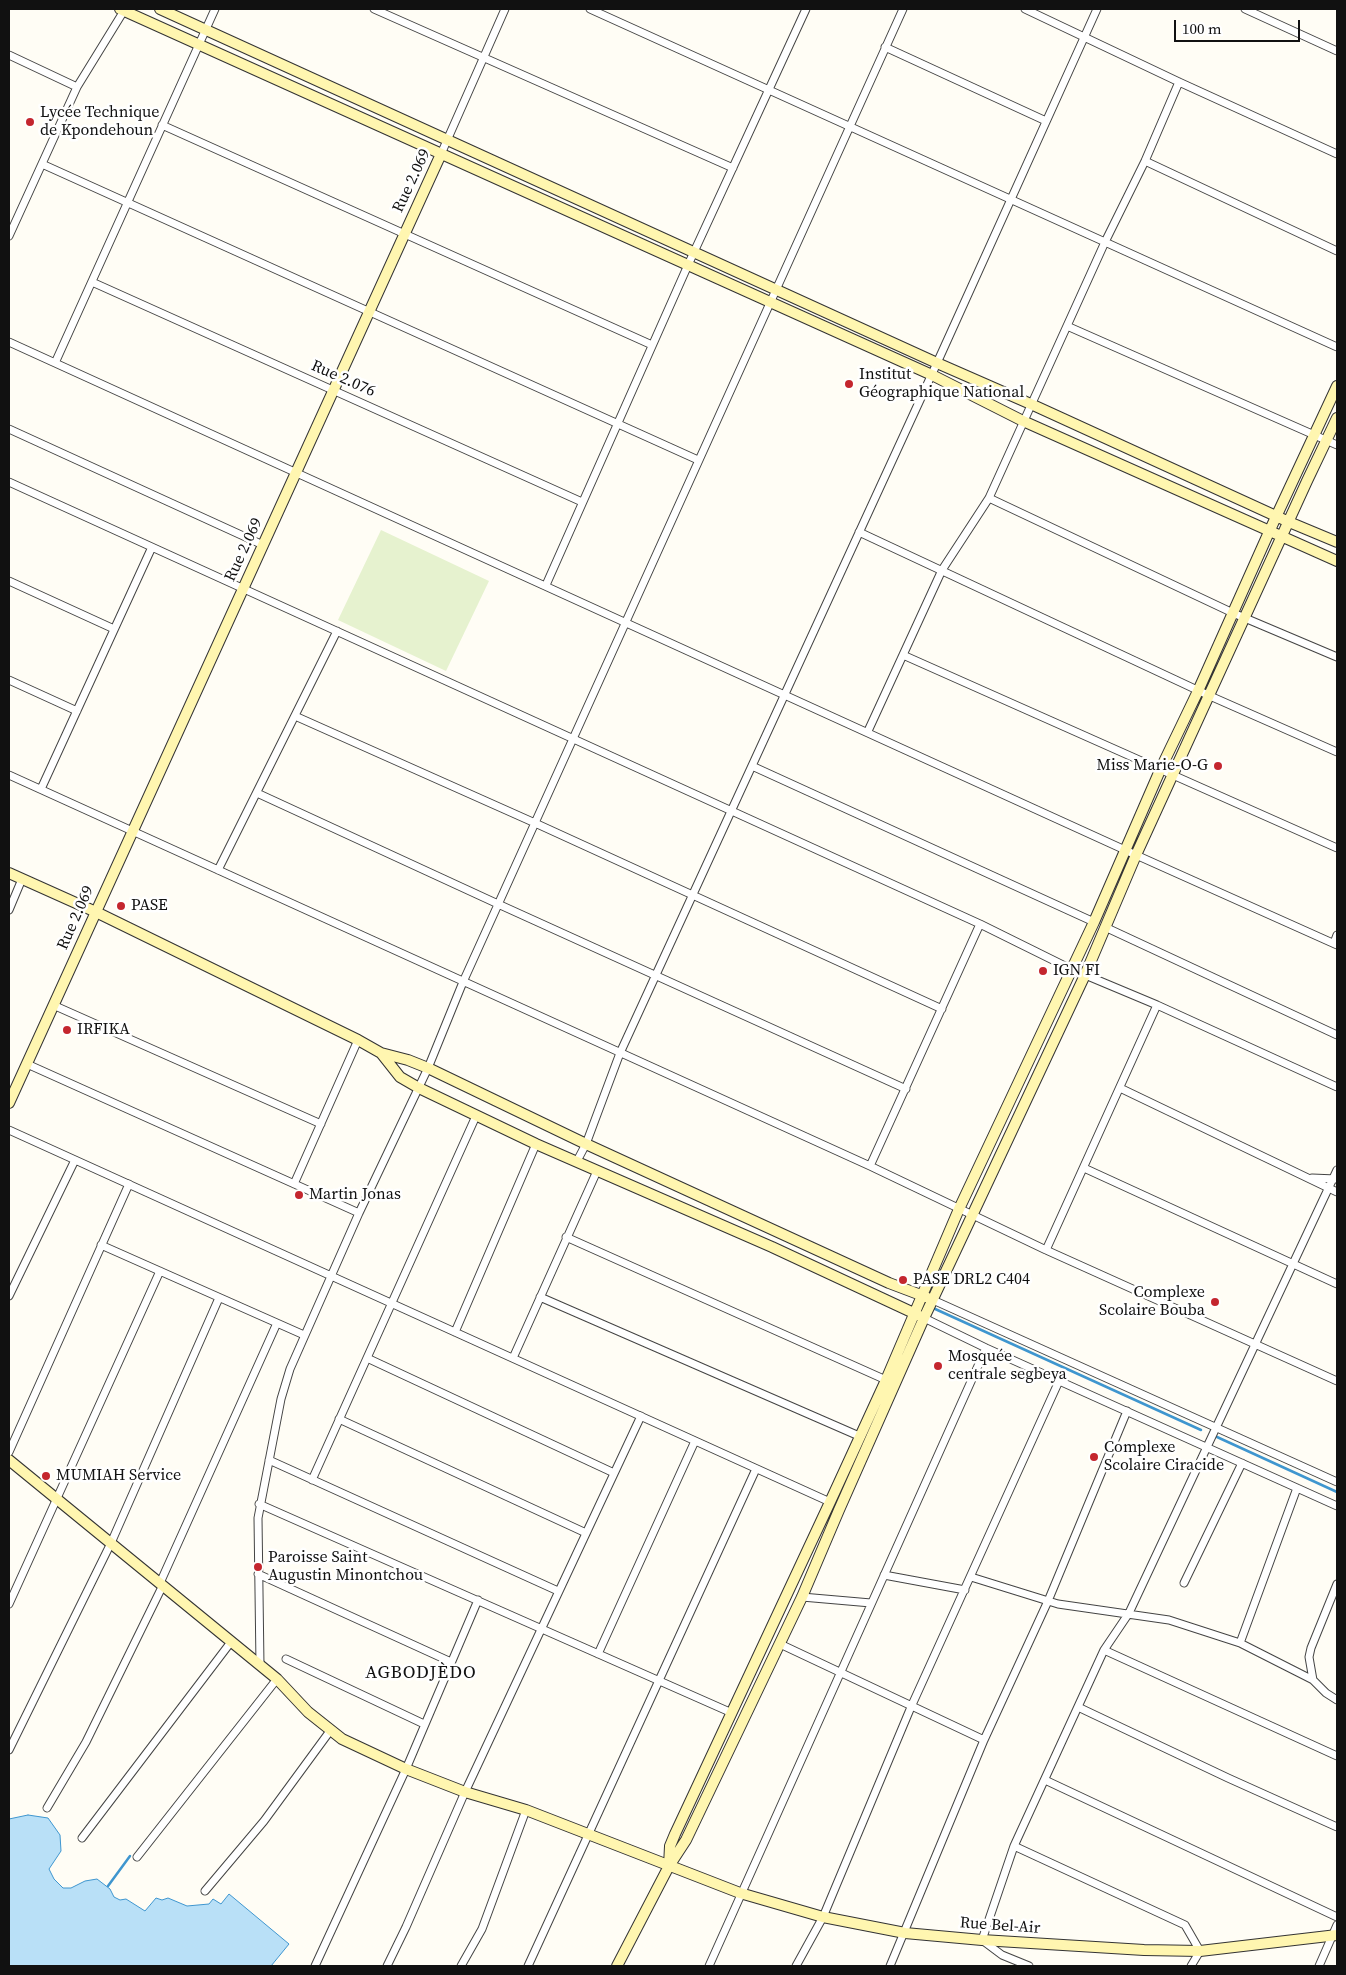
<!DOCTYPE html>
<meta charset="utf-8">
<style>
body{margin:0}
#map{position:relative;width:1346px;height:1975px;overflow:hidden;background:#fffdf5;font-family:"Source Serif 4",serif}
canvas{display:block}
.frame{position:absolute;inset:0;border:10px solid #111;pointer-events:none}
.scale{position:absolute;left:1174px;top:20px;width:126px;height:22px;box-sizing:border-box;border:2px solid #111;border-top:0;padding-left:6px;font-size:15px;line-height:18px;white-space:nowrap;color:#111;-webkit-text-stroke:4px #fff;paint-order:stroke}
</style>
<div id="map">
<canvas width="1346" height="1975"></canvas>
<div class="frame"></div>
<div class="scale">100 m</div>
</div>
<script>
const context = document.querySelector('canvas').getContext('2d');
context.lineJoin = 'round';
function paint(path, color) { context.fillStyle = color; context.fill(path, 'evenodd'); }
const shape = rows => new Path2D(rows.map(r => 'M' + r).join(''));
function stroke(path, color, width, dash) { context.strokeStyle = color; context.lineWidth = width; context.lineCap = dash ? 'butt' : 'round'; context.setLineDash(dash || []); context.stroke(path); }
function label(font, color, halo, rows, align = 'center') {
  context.font = font + ' "Source Serif 4",serif'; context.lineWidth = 5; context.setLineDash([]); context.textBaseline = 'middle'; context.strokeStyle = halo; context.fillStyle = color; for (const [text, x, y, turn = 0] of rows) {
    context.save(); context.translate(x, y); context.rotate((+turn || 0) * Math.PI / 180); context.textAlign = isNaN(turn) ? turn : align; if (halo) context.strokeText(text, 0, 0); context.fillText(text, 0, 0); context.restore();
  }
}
const pitch = shape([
 [381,530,489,581,446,671,338,620]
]);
const water = shape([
 [28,1815,48,1818,60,1835,61,1851,49,1869,54,1879,63,1888,71,1888,85,1881,97,1879,110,1889,114,1897,120,1900,126,1899,145,1911,156,1898,162,1900,168,1898,187,1906,209,1904,213,1899,221,1904,229,1894,289,1944,271,1966,9,1966,9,1819,28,1815]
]);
const stream = shape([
 [933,1308,1201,1430],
 [1217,1437,1337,1492],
 [108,1886,130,1856]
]);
const street = shape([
 [374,9,733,168],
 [590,9,1337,347],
 [1025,9,1179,82,1337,154],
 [1245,9,1337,51],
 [885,47,1046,121],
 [9,55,77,87],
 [162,125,652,345],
 [441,154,505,9],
 [1145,161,1337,251],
 [42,164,698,460],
 [9,236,77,87,125,9],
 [92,282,582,502],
 [1067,326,1337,445],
 [9,342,1136,855,1337,945],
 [55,363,215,9],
 [9,429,263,545],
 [9,482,980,924,1071,969,1157,1005,1337,1087],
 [989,498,1233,613,1337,657],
 [859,532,1210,696,1337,752],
 [9,581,114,629],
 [546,585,688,265,806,9],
 [903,655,1337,848],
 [9,680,77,711],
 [295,716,535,823,942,1009],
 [868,731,942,570,989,498,1105,242,1145,161,1179,82],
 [752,766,1094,922],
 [9,775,870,1166,1046,1250,1337,1381],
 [41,789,152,547],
 [257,793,498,904,906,1089],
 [218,870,337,631],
 [9,910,22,879],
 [1107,928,1337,1035],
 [1334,943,1337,935],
 [53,1005,321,1124],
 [27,1064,359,1213],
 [1120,1088,1337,1192],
 [9,1130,830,1502],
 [577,1161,586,1144,620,1053,937,363,1097,9],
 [870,1166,980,924],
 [1084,1168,1337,1284],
 [1312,1178,1336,1179],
 [294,1184,358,1040],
 [566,1237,886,1380],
 [101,1245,304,1335],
 [1046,1250,1157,1005],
 [9,1296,75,1160],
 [540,1297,859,1436],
 [933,1300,1337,1482],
 [924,1318,986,1348,1337,1506],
 [455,1332,536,1144],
 [367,1358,614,1473],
 [513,1358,597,1171],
 [339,1419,586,1533],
 [9,1452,129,1184],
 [269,1460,558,1591],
 [312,1480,476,1116],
 [259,1504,732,1713],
 [258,1574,451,1662],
 [884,1575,965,1590],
 [971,1577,1058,1604,1169,1620,1240,1643,1313,1680],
 [160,1583,277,1323],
 [1184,1583,1242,1463],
 [1337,1584,1311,1648,1309,1657,1313,1680,1326,1693,1337,1700],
 [802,1597,871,1603],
 [9,1604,160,1271],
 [1240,1643,1297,1488],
 [780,1644,984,1740],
 [1104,1650,1337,1756],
 [598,1654,695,1441],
 [286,1659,424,1724],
 [260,1665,258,1518,281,1399,290,1369,359,1213,428,1068,463,982,903,9],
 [1078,1707,1228,1778,1337,1827],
 [9,1750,111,1543,219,1298],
 [1045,1780,1337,1917],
 [47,1808,86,1742,163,1585],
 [82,1838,231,1642],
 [1014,1846,1185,1925,1200,1951,1191,1966],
 [137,1857,277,1679],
 [205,1891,264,1821,330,1731],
 [315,1966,406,1769,478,1600],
 [387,1966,406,1927,465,1792,641,1416],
 [461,1966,482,1929,526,1810],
 [528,1966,756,1469],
 [709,1966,986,1348],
 [796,1966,823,1917,911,1707,1059,1381],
 [890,1966,984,1740,1048,1601,1127,1411],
 [1029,1966,1002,1955,982,1940,1014,1846,1104,1650,1129,1613,1337,1170],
 [1319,1966,1337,1925]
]);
const secondary = shape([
 [120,9,932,375,1023,421,1337,561],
 [160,9,937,363,1033,405,1289,522,1337,542],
 [9,873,96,912,358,1040,381,1053,408,1060,428,1068,586,1144,889,1283,926,1297],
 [381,1053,400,1077,419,1088,536,1144,772,1247,918,1315],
 [9,1103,441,154],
 [9,1460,277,1679,308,1712,342,1739,406,1769,465,1792,526,1810,740,1893,823,1917,905,1933,982,1940,1144,1950,1200,1951,1337,1935],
 [669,1866,670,1846,675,1834,830,1502,886,1380,959,1209,1094,922,1161,768,1198,691,1269,532,1337,386],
 [617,1966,669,1866,686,1840,802,1597,839,1510,924,1318,1085,975,1136,855,1307,481,1337,418]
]);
const markers = [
 [30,122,5,"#c4262e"],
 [849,384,5,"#c4262e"],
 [1218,766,5,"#c4262e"],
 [121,906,5,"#c4262e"],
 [1043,971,5,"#c4262e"],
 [67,1030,5,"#c4262e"],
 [299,1195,5,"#c4262e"],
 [903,1280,5,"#c4262e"],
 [1215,1302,5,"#c4262e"],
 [938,1366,5,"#c4262e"],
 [1094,1457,5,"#c4262e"],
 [46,1476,5,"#c4262e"],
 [258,1567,5,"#c4262e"]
];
const poiNames = [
 ["Lycée Technique",40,113],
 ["de Kpondehoun",40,131],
 ["Institut",859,375],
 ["Géographique National",859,393],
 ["Miss Marie-O-G",1208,766,"right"],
 ["PASE",131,906],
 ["IGN FI",1053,971],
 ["IRFIKA",77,1030],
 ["Martin Jonas",309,1195],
 ["PASE DRL2 C404",913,1280],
 ["Complexe",1205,1293,"right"],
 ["Scolaire Bouba",1205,1311,"right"],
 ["Mosquée",948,1357],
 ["centrale segbeya",948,1375],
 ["Complexe",1104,1448],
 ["Scolaire Ciracide",1104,1466],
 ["MUMIAH Service",56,1476],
 ["Paroisse Saint",268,1558],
 ["Augustin Minontchou",268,1576]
];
const streetNames = [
 ["Rue 2.069",412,181,-65],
 ["Rue 2.076",343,379,24],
 ["Rue 2.069",244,550,-65],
 ["Rue 2.069",76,918,-66],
 ["Rue Bel-Air",1000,1926,4]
];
const neighbourhoodNames = [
 ["AGBODJÈDO",421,1673]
];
paint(pitch, '#e6f2cf');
paint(water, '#b9e0f7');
stroke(water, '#3f96cf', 1);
stroke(stream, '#3f96cf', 2.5);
stroke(street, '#444', 9);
stroke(secondary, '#333', 12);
stroke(street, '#fff', 7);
stroke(secondary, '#fff6b0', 10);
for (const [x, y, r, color] of markers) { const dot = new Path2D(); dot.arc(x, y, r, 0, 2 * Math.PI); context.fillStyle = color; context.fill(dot); stroke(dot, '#fff', 2); }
label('16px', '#111', '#fff', poiNames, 'left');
label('16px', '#111', '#fff', streetNames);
context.letterSpacing = '1px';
label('18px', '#111', '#fff', neighbourhoodNames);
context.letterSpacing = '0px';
</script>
